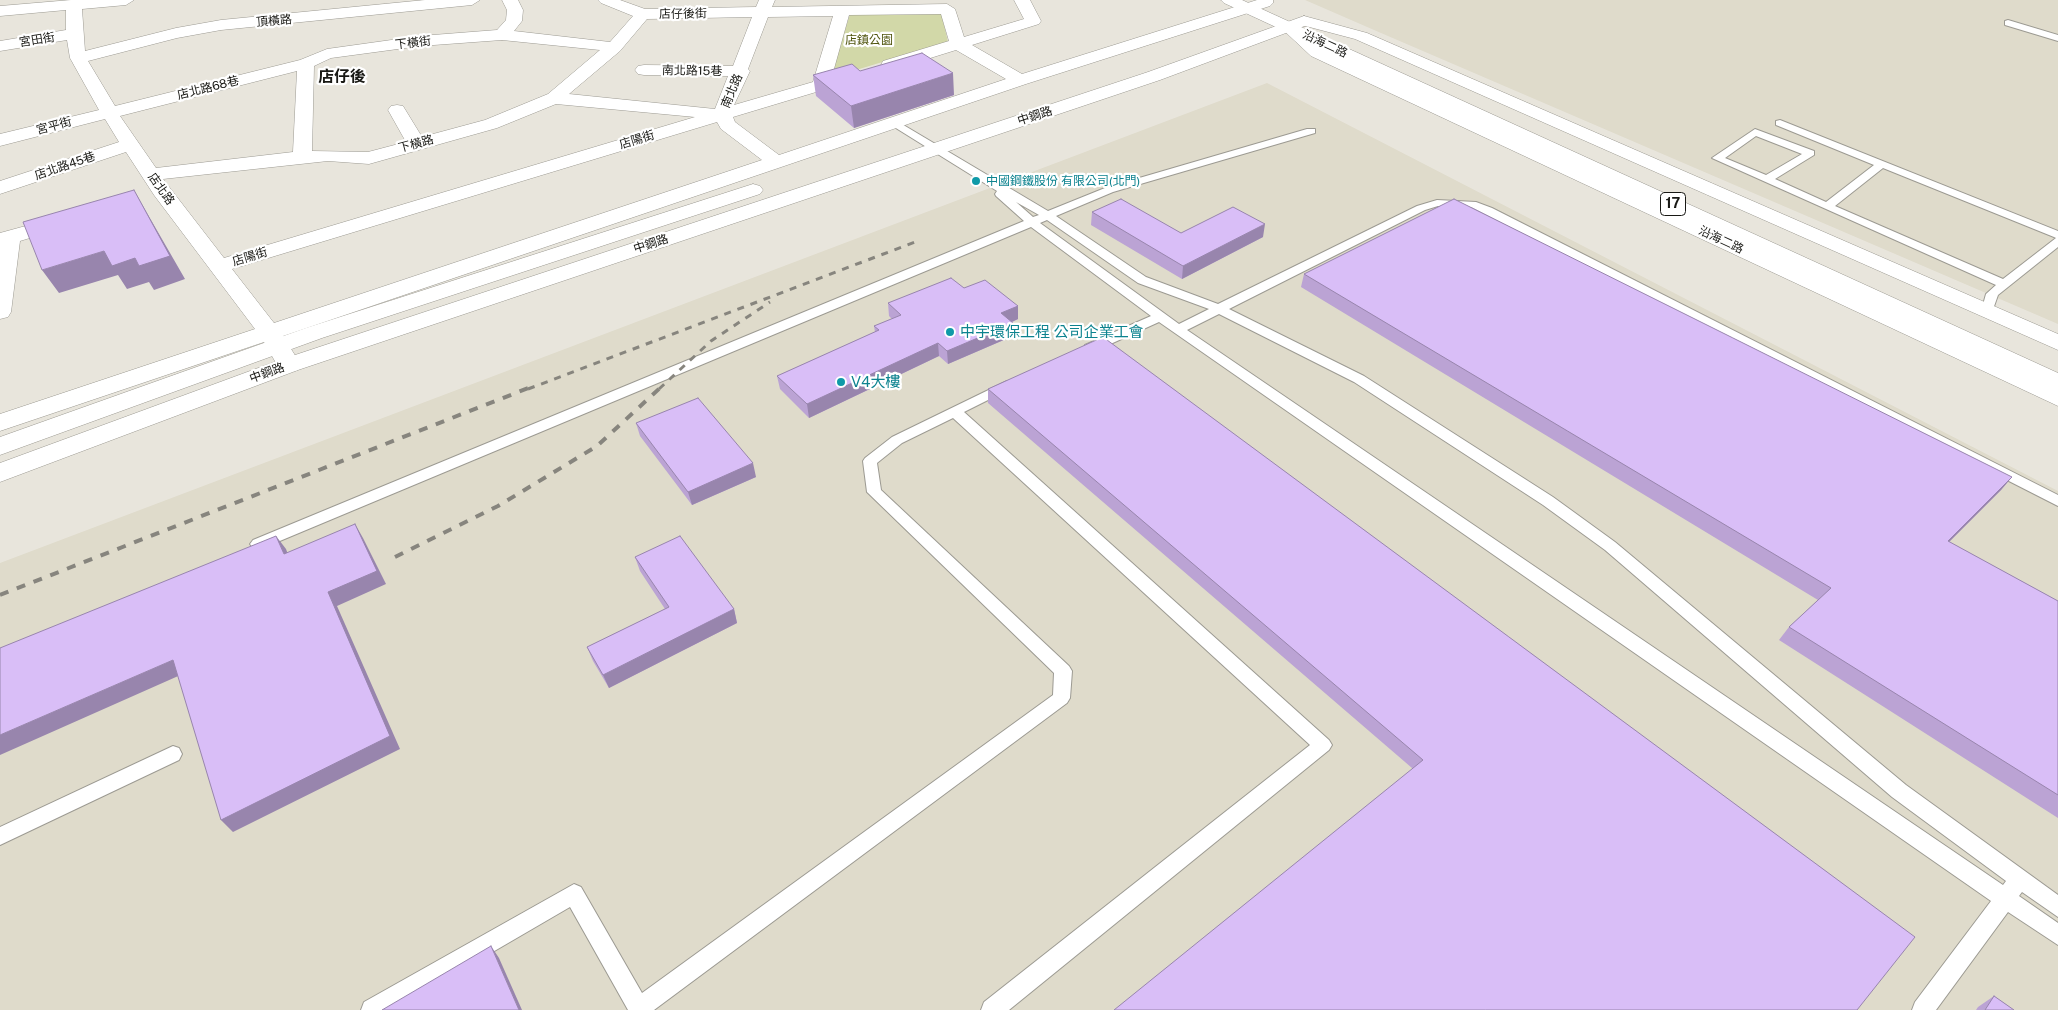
<!DOCTYPE html>
<meta charset="utf-8">
<style>
body{margin:0}
canvas{display:block;background:#e8e5dc}
</style>
<canvas width="2058" height="1010"></canvas>
<script>
const context = document.querySelector('canvas').getContext('2d');
context.lineJoin = 'round';
function paint(path, color) { context.fillStyle = color; context.fill(path, 'evenodd'); }
const shape = rows => new Path2D(rows.map(r => 'M' + r).join(''));
function stroke(path, color, width, dash) { context.strokeStyle = color; context.lineWidth = width; context.lineCap = dash ? 'butt' : 'round'; context.setLineDash(dash || []); context.stroke(path); }
function label(font, color, halo, rows, align = 'center') {
  context.font = font + ' "Public Sans","Noto Sans TC",sans-serif'; context.lineWidth = 4.5; context.setLineDash([]); context.textBaseline = 'middle'; context.strokeStyle = halo; context.fillStyle = color; for (const [text, x, y, turn = 0] of rows) {
    context.save(); context.translate(x, y); context.rotate((+turn || 0) * Math.PI / 180); context.textAlign = isNaN(turn) ? turn : align; if (halo) context.strokeText(text, 0, 0); context.fillText(text, 0, 0); context.restore();
  }
}
const built = shape([
 [1305,0,2058,0,2058,324,1381,33],
 [1267,83,2058,491,2058,1010,0,1010,0,563]
]);
const green = shape([
 [941,12,948,42,830,78,850,14]
]);
const lane = shape([
 [2008,20,2058,35,2058,41,2005,25,2005,21,2008,20],
 [895,120,1048,211,1105,188,1307,129,1315,129,1315,133,1113,192,1056,216,1146,277,1218,304,1417,206,1437,200,1476,202,1492,208,2058,495,2058,506,1471,207,1438,206,1425,210,1229,309,1364,376,1553,497,1615,542,1906,785,2058,895,2058,917,2022,892,2019,896,2058,923,2058,945,2008,912,1936,1010,1912,1010,1915,1002,1991,901,1159,322,1095,351,1085,351,1084,348,1085,345,1151,316,1031,227,263,548,253,548,250,544,253,540,1024,221,996,196,995,194,997,191,891,125,890,123,895,120],
 [1016,202,1039,215,1033,217,1016,202],
 [1047,220,1138,283,1209,309,1179,324,1040,223,1047,220],
 [1219,314,1354,382,1543,505,1605,550,1892,797,2006,881,2003,885,1187,330,1219,314],
 [1780,120,2058,231,2058,247,1998,295,1991,315,1983,315,1981,312,1986,294,1996,285,1712,158,1755,129,1814,151,1814,155,1775,179,1826,202,1874,165,1776,125,1776,121,1780,120],
 [1756,136,1802,154,1766,175,1725,158,1756,136],
 [1883,168,2054,237,2056,238,2003,279,1835,206,1883,168],
 [1007,381,1014,385,1012,388,964,412,1329,740,1332,745,1329,750,1009,1010,981,1010,984,1002,1310,745,953,418,902,443,877,463,881,490,1069,666,1072,671,1070,698,1067,703,654,1010,628,1010,570,907,393,1010,361,1010,364,1002,574,884,581,887,642,993,1053,695,1054,673,867,492,863,461,865,458,892,437,1007,381],
 [173,746,179,748,182,754,179,760,0,845,0,827,173,746]
]);
const street = shape([
 [71,0,134,0,126,5,82,9,85,51,176,28,221,20,425,0,480,0,472,5,221,30,177,38,88,61,115,106,300,60,327,49,420,36,497,30,506,20,507,10,502,0,518,0,523,10,522,21,514,31,610,42,633,16,601,3,598,0,620,0,645,9,756,7,759,0,775,0,772,7,947,4,955,9,964,37,1024,19,1014,0,1030,0,1041,21,1039,24,972,45,1022,74,1257,0,1273,0,1273,3,1270,6,1026,84,283,336,301,365,298,370,289,372,280,370,264,342,0,431,0,414,255,329,154,195,126,152,0,194,0,181,119,142,105,119,0,146,0,134,99,110,70,58,67,40,0,51,0,41,66,30,66,10,0,16,0,6,71,0],
 [941,14,949,41,883,61,881,65,883,69,895,69,956,50,1006,79,779,155,735,122,733,117,856,80,859,76,856,72,850,71,832,76,849,15,941,14],
 [833,16,813,82,734,105,750,71,748,69,768,17,833,16],
 [752,17,733,66,644,65,638,66,635,70,638,74,644,75,728,76,715,109,569,94,620,51,647,19,752,17],
 [502,40,600,50,548,94,485,120,422,137,403,106,397,105,391,106,388,110,406,142,368,152,312,151,314,66,331,58,420,46,502,40],
 [297,71,293,152,156,168,120,116,297,71],
 [556,104,695,117,224,258,163,179,328,161,369,164,497,128,556,104],
 [717,122,721,129,762,160,274,323,232,269,717,122],
 [1304,16,1367,33,2058,334,2058,350,1355,39,1298,24,1296,21,1304,16],
 [1288,22,1294,24,1323,48,2058,388,2058,406,1311,56,1280,27,1288,22],
 [62,216,69,218,72,222,69,226,20,241,11,312,8,317,0,319,0,233,62,216]
]);
const secondary = shape([
 [1304,16,1312,21,1310,24,1160,80,298,370,0,482,0,463,280,360,1148,72,1304,16],
 [753,184,760,186,763,190,760,194,322,338,0,455,0,437,306,328,753,184]
]);
const primary = shape([
 [1221,0,1242,0,2058,373,2058,390,1224,3,1221,0]
]);
const railFar1 = shape([
 [528,389,915,242],
 [659,389,711,341,770,302]
]);
const rail = shape([
 [395,557,498,506,597,446,661,387],
 [0,595,531,387]
]);
const wall = shape([
 [860,71,954,95,854,128,816,96,813,75],
 [1092,212,1181,233,1263,237,1182,279,1091,225],
 [1304,274,2012,477,2001,490,1949,542,2058,601,2058,818,1779,640,1789,627,1818,600,1301,287],
 [964,288,1018,306,1018,319,1012,322,1013,336,948,364,939,356,809,418,780,389,777,376,875,332,874,326,892,319,889,316,888,303],
 [988,389,1857,1010,1412,768,988,403],
 [636,423,756,477,692,505,640,436],
 [635,557,734,609,737,623,609,688,593,661,587,647,665,609,640,571],
 [1994,996,2014,1010,1976,1010,1978,1007]
]);
const shadedWall = shape([
 [953,73,954,95,854,128,851,106],
 [134,190,147,213,185,279,154,290,149,282,127,289,118,275,59,293,42,270,104,251,135,258],
 [1265,224,1263,237,1182,279,1183,266],
 [1018,306,1018,319,1001,327,1001,313],
 [1013,323,1013,336,948,364,947,351],
 [938,343,939,356,809,418,807,404],
 [753,463,756,477,692,505,688,492],
 [2012,477,2001,490,1937,554,1948,541],
 [355,524,363,538,386,584,337,606,400,749,233,832,221,820,328,592],
 [276,536,286,549,293,568,284,554],
 [734,609,737,623,609,688,603,675],
 [173,660,185,673,0,755,0,735],
 [491,946,499,958,522,1010,519,1010]
]);
const building = shape([
 [922,53,953,73,851,106,813,75,852,64,860,71,922,53],
 [134,190,170,256,139,266,135,258,112,266,104,251,42,270,23,222,134,190],
 [1121,199,1181,233,1233,207,1265,224,1183,266,1092,212,1121,199],
 [1454,199,2012,477,1948,541,2058,601,2058,795,1789,627,1831,588,1304,274,1454,199],
 [951,278,964,288,985,280,1018,306,1001,313,1013,323,947,351,938,343,807,404,777,376,879,330,874,326,901,315,888,303,951,278],
 [1103,337,1915,937,1857,1010,1114,1010,1423,760,988,389,1103,337],
 [698,398,753,463,688,492,636,423,698,398],
 [355,524,377,571,328,592,390,736,221,820,173,660,0,735,0,648,276,536,284,554,355,524],
 [680,536,734,609,603,675,587,647,669,607,635,557,680,536],
 [491,946,519,1010,382,1010,491,946],
 [1994,996,2014,1010,1985,1010,1994,996]
]);
const markers = [
 [976,181,5,"#0f9aa8"],
 [950,332,5,"#0f9aa8"],
 [841,382,5,"#0f9aa8"]
];
const farStreetnames = [
 ["店仔後街",683,14,-1],
 ["頂橫路",274,21,-5],
 ["宮田街",37,40,-9],
 ["下橫街",413,43,-7],
 ["沿海二路",1325,44,25],
 ["南北路15巷",692,71,1],
 ["店北路68巷",208,88,-14],
 ["南北路",732,91,-67],
 ["中鋼路",1035,116,-18],
 ["宮平街",54,126,-15],
 ["店陽街",637,140,-17],
 ["下橫路",416,144,-15],
 ["店北路45巷",65,166,-19],
 ["店北路",161,189,55],
 ["沿海二路",1721,240,25],
 ["中鋼路",651,244,-18],
 ["店陽街",250,257,-17],
 ["中鋼路",267,373,-20]
];
const farParknames = [
 ["店鎮公園",869,40]
];
const farCulturenames = [
 ["中國鋼鐵股份 有限公司(北門)",986,181]
];
const shields = [
 [1673,204,25]
];
const shieldNames = [
 ["17",1673,204]
];
const cultureNames = [
 ["中宇環保工程 公司企業工會",960,332],
 ["V4大樓",851,382]
];
const farDistrictnames = [
 ["店仔後",342,77]
];
paint(built, '#dfdbcb');
paint(green, '#d2d8a8');
stroke(lane, '#9c9a92', 2);
stroke(street, '#9c9a92', 1);
stroke(secondary, '#9c9a92', 1);
stroke(primary, '#9c9a92', 1);
paint(lane, '#fff');
paint(street, '#fff');
paint(secondary, '#fff');
paint(primary, '#fff');
stroke(railFar1, '#87857e', 3, [7, 7]);
stroke(rail, '#87857e', 4, [9, 9]);
paint(wall, '#bba3d4');
paint(shadedWall, '#9885ad');
paint(building, '#d9bef7');
stroke(building, '#9885ad', 1);
for (const [x, y, r, color] of markers) { const dot = new Path2D(); dot.arc(x, y, r, 0, 2 * Math.PI); context.fillStyle = color; context.fill(dot); stroke(dot, '#fff', 2); }
label('12px', '#181814', '#fff', farStreetnames);
label('12px', '#50550e', '#fff', farParknames);
label('12px', '#0d838f', '#fff', farCulturenames, 'left');
for (const [x, y, w] of shields) { const box = new Path2D(); box.roundRect(x - w / 2, y - 11.5, w, 23, 4); context.fillStyle = '#fff'; context.fill(box); stroke(box, '#181814', 1); }
label('bold 14px', '#181814', null, shieldNames);
label('15px', '#0d838f', '#fff', cultureNames, 'left');
label('bold 16px', '#181814', '#fff', farDistrictnames);
</script>
